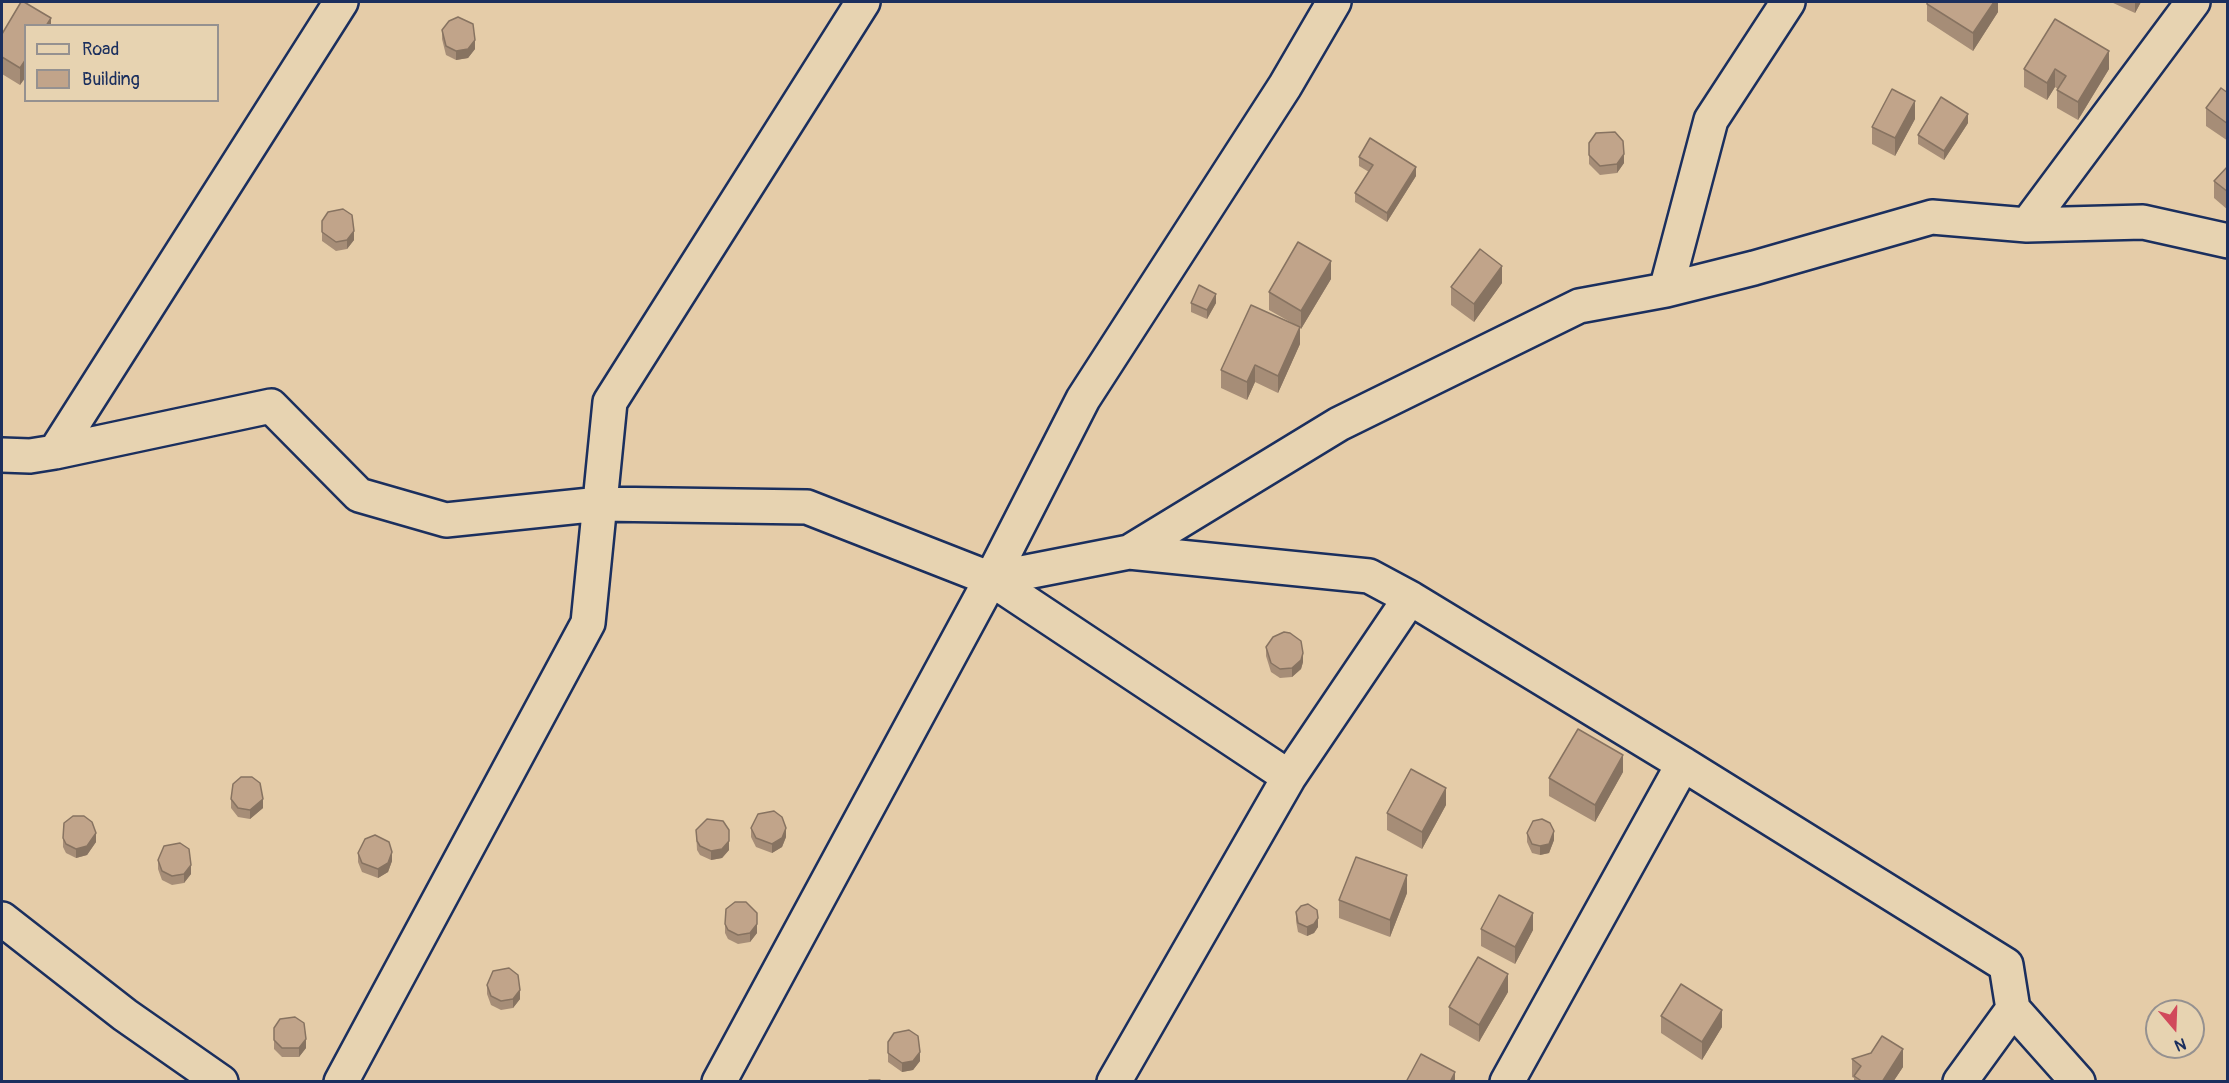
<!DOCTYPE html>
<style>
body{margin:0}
#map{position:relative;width:2229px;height:1083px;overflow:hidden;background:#e5cca8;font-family:Pangolin,sans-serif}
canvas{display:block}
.frame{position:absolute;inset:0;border:3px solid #1b2f5e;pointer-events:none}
.legend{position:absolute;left:24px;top:24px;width:195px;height:78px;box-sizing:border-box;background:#e7d3b1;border:2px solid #959190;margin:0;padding:8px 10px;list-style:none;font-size:18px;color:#1b2f5e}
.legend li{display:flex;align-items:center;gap:12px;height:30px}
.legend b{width:30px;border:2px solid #959190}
.north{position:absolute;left:2145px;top:999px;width:60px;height:60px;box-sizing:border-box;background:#e7d3b1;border:2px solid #959190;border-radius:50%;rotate:161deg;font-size:16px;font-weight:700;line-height:24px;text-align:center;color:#1b2f5e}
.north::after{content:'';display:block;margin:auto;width:21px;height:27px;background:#d1495b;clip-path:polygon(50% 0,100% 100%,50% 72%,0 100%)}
</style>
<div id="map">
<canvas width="2229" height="1083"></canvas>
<div class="frame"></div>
<ul class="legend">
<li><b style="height:8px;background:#e7d3b1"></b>Road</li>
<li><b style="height:16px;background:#c1a48a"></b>Building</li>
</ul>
<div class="north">N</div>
</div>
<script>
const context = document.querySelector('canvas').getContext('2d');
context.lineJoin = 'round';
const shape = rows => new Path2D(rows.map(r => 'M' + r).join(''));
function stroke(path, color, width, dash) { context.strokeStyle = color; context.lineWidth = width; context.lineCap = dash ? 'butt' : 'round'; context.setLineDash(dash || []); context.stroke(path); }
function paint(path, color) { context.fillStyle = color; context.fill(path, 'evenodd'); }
const minor = shape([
 [2027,225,2193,2],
 [1666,290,1711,120,1788,2],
 [55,452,341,2],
 [2,455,30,456,55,452,271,406,359,495,446,520,600,504,807,507,991,579,1129,552,1339,424,1579,306,1666,290,1754,268,1932,217,2027,225,2143,222,2228,241],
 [1129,552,1369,576,1410,598,1683,764,2006,965,2013,1009,2078,1082],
 [991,579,1289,777],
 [2,919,125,1015,221,1082],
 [341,1082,588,623,610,402,863,2],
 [719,1082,991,579,1083,399,1285,86,1334,2],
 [1114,1082,1289,777,1410,598],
 [1507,1082,1683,764],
 [1960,1082,2013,1009]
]);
const wall = shape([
 [1998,2,1998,12,1973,51,1927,21,1927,4],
 [2111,2,2141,2,2135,13],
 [51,26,20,85,2,74,2,34],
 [442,30,475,49,468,58,456,60,446,55,442,39],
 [2024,69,2109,69,2078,120,2057,108,2057,90,2058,89,2055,87,2047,100,2024,87],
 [2228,93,2228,141,2206,126,2206,108],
 [1915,119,1895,156,1872,144,1872,127],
 [1968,123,1944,160,1918,144,1918,135],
 [1589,143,1624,163,1617,173,1600,175,1589,164],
 [1359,157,1416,176,1387,222,1355,202,1355,193,1369,172,1359,166],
 [2228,166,2228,210,2214,198,2214,181],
 [322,221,354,240,347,249,336,251,322,241],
 [1331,279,1301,329,1300,328,1300,344,1278,393,1255,382,1247,400,1221,388,1221,370,1292,323,1269,310,1269,292],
 [1502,283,1474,322,1451,305,1451,287],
 [1191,303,1216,303,1207,319,1191,312],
 [1266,647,1303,662,1301,669,1292,677,1280,678,1271,672,1266,656],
 [1623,772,1595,822,1549,796,1549,778],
 [231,799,263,808,250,819,238,817,231,808],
 [1446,805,1422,849,1387,830,1387,813],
 [751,828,786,837,782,847,772,853,756,847,751,837],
 [696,830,729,850,722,858,711,860,700,855,697,850],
 [1527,833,1554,840,1549,853,1540,855,1532,853,1527,842],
 [63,838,96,842,87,855,76,858,66,853,63,847],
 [358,853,392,861,388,872,378,878,362,872,358,862],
 [158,860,191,874,184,883,172,885,162,880,158,869],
 [1407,893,1390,937,1339,918,1339,900],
 [1296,912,1318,927,1314,933,1307,936,1298,932,1296,921],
 [725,924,757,933,750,942,738,944,728,939,725,933],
 [1481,929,1533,930,1515,964,1481,946],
 [487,985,520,999,513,1008,501,1010,491,1005,487,994],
 [1508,992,1479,1042,1449,1025,1449,1007],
 [1661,1016,1722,1027,1702,1060,1661,1033],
 [274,1028,306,1048,299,1057,282,1057,274,1049],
 [888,1042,920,1061,913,1070,902,1072,888,1062],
 [1852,1059,1903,1067,1893,1082,1854,1082,1854,1078,1852,1077]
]);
const shadedWall = shape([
 [1994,2,1998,2,1998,12,1973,51,1973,33],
 [2135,2,2141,2,2135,13],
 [51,18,51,26,46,26],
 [475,40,475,49,468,58,456,60,456,51],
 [2109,51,2109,69,2078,120,2078,102],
 [26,59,26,77,20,85,20,68],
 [2055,69,2055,87,2047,100,2047,83],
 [1915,101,1915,119,1895,156,1895,138],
 [1968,114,1968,123,1944,160,1944,151],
 [1624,154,1624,163,1617,173,1617,164],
 [1416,167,1416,176,1387,222,1387,213],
 [354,231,354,240,347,249,347,240],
 [1331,261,1331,279,1301,329,1301,311],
 [1502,266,1502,283,1474,322,1474,304],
 [1216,294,1216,303,1207,319,1207,310],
 [1300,327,1300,344,1278,393,1278,376],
 [1255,365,1255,382,1247,400,1247,382],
 [1303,653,1303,662,1301,669,1292,677,1292,668],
 [1623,755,1623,772,1595,822,1595,805],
 [1446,788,1446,805,1422,849,1422,832],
 [263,799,263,808,250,819,250,810],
 [786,828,786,837,782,847,772,853,772,844],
 [729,830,729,850,722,858,711,860,711,851],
 [1554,831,1554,840,1549,853,1540,855,1540,846],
 [96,833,96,842,87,855,76,858,76,849],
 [392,852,392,861,388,872,378,878,378,869],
 [191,865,191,874,184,883,184,874],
 [1407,875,1407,893,1390,937,1390,920],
 [757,913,757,933,750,942,750,933],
 [1533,913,1533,930,1515,964,1515,947],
 [1318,918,1318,927,1314,933,1307,936,1307,927],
 [1508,974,1508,992,1479,1042,1479,1025],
 [520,990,520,999,513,1008,513,999],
 [1722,1010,1722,1027,1702,1060,1702,1042],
 [306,1039,306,1048,299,1057,299,1048],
 [1903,1049,1903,1067,1893,1082,1882,1082],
 [920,1052,920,1061,913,1070,902,1072,902,1063],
 [1455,1072,1455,1082,1450,1082]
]);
const building = shape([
 [21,2,24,2,51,18,46,26,26,26,26,59,20,68,2,57,2,34,21,2],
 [1927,2,1994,2,1973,33,1927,4,1927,2],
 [458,17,473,24,475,40,468,49,456,51,446,46,442,30,449,21,458,17],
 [2055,19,2109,51,2078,102,2057,90,2066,76,2055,69,2047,83,2024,69,2055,19],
 [2221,88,2228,93,2228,124,2206,108,2221,88],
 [1892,89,1915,101,1895,138,1872,127,1892,89],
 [1941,97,1968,114,1944,151,1918,135,1941,97],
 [1615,132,1623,141,1624,154,1617,164,1600,166,1589,155,1589,143,1596,133,1615,132],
 [1370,138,1416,167,1387,213,1355,193,1373,165,1359,157,1370,138],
 [2228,166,2228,192,2214,181,2228,166],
 [343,209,352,215,354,231,347,240,336,242,322,232,322,221,328,212,343,209],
 [1298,242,1331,261,1301,311,1269,292,1298,242],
 [1480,249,1502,266,1474,304,1451,287,1480,249],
 [1199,285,1216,294,1207,310,1191,303,1199,285],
 [1251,305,1300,327,1278,376,1255,365,1247,382,1221,370,1251,305],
 [1284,632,1290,633,1301,641,1303,653,1301,660,1292,668,1280,669,1271,663,1266,647,1273,637,1284,632],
 [1578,729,1623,755,1595,805,1549,778,1578,729],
 [1411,769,1446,788,1422,832,1387,813,1411,769],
 [241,777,252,777,260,783,263,799,250,810,238,808,231,799,233,784,241,777],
 [774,811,782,817,786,828,782,838,772,844,756,838,751,828,758,814,774,811],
 [73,816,84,816,92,822,96,833,87,846,76,849,66,844,63,838,64,823,73,816],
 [707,819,723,821,729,830,729,841,722,849,711,851,700,846,697,841,696,830,707,819],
 [1542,819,1550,823,1554,831,1549,844,1540,846,1532,844,1527,833,1533,821,1542,819],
 [375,835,389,842,392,852,388,863,378,869,362,863,358,853,365,839,375,835],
 [180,843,189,849,191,865,184,874,172,876,162,871,158,860,164,846,180,843],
 [1356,857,1407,875,1390,920,1339,900,1356,857],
 [1499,895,1533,913,1515,947,1481,929,1499,895],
 [735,902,746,902,757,913,757,924,750,933,738,935,728,930,725,924,726,909,735,902],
 [1308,904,1317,910,1318,918,1314,924,1307,927,1298,923,1296,912,1301,906,1308,904],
 [1478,957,1508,974,1479,1025,1449,1007,1478,957],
 [509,968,518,975,520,990,513,999,501,1001,491,996,487,985,493,971,509,968],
 [1681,984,1722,1010,1702,1042,1661,1016,1681,984],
 [295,1017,304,1023,306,1039,299,1048,282,1048,274,1040,274,1028,280,1019,295,1017],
 [909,1030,918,1036,920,1052,913,1061,902,1063,888,1053,888,1042,894,1033,909,1030],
 [1882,1036,1903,1049,1882,1082,1863,1082,1854,1076,1861,1066,1852,1059,1871,1053,1882,1036],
 [1421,1054,1455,1072,1450,1082,1406,1082,1421,1054],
 [869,1080,880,1080,881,1082,868,1082,869,1080]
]);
stroke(minor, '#1b2f5e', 38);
stroke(minor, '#e7d3b1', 33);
paint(wall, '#a68d77');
paint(shadedWall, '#877361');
paint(building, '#c1a48a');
stroke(building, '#877361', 1.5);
</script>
